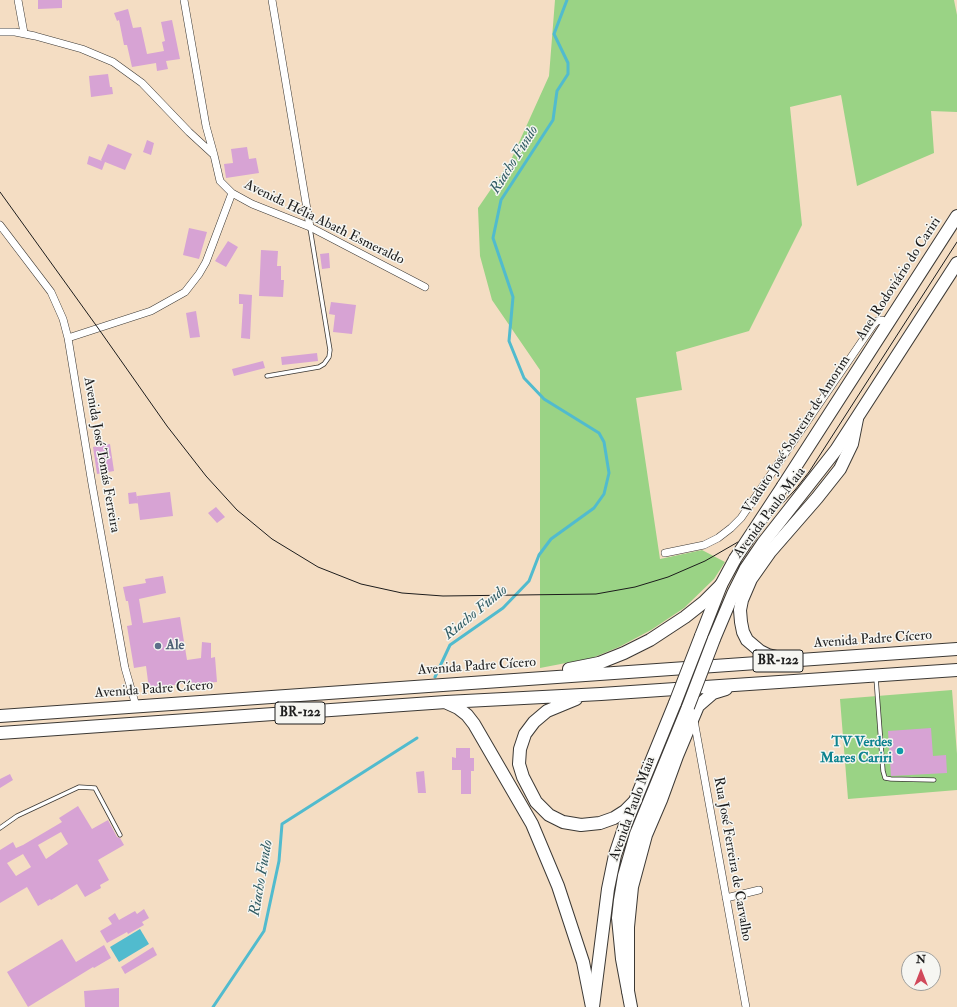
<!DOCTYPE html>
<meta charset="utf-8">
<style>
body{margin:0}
#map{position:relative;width:957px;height:1007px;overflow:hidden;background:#f4ddc3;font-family:"IM FELL Double Pica",serif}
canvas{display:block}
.north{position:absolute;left:901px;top:951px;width:40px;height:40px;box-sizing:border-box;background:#f6f6f2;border:1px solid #9f9f9c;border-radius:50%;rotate:0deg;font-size:11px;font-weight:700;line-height:16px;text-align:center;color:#1c1c1c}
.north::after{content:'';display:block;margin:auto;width:14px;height:18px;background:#d1495b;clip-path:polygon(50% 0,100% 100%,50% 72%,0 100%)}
</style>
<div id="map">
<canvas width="957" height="1007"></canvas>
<div class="north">N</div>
</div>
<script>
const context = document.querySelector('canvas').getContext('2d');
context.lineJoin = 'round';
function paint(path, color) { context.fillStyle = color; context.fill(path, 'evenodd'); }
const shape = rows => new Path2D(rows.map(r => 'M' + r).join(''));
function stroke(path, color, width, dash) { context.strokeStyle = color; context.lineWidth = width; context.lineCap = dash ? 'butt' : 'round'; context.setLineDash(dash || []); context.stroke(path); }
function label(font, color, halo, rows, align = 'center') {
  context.font = font + ' "IM FELL Double Pica",serif'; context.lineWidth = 3; context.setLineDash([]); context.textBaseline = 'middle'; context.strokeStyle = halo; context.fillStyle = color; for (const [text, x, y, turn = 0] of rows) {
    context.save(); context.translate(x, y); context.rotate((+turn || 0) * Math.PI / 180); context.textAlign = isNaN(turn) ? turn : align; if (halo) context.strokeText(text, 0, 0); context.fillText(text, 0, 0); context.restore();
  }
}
const green = shape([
 [555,0,954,0,957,15,957,112,931,111,934,153,857,186,841,95,790,107,802,225,749,331,676,352,682,390,636,398,660,559,702,550,725,562,714,579,684,608,651,630,619,647,592,658,540,668,540,370,492,300,480,256,478,208,511,160,549,76],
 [952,690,957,754,957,790,848,799,840,699]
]);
const water = shape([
 [140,929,149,944,119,962,110,947]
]);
const stream = shape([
 [435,677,450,645,503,608,529,581,539,555,551,539,594,508,604,494,609,473,604,442,599,433,544,399,524,378,509,341,513,297,493,238,501,200,553,120,557,91,568,74,568,63,554,34,567,0],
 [213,1007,264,931,279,861,282,824,417,738]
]);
const building = shape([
 [38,0,62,0,62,8,38,9],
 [128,9,133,28,141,27,147,54,164,51,162,42,165,41,161,22,172,20,180,59,166,61,168,69,157,71,156,63,132,67,127,45,124,45,119,20,117,21,114,13],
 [108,74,110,87,112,87,113,94,91,97,89,76],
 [147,140,154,143,151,155,143,152],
 [108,144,132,154,125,170,105,162,102,170,87,164,89,156,102,161,101,160],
 [247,147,249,159,256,158,259,173,226,178,224,164,233,163,231,149],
 [189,228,207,232,199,259,183,255],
 [228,241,238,247,226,267,215,261],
 [261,250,278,251,277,266,281,266,281,280,284,280,283,297,259,296],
 [329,253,330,268,322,269,320,254],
 [239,294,252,295,250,339,241,338,243,304,239,304],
 [331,302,356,305,352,334,333,332,335,315,329,314],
 [196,311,200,337,190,338,186,313],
 [317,353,318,361,282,365,281,357],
 [263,361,265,368,234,376,232,369],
 [110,444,114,471,97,474,93,447],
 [136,492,138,503,129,504,128,493],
 [170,492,173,516,140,520,137,496],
 [216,507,225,517,217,523,208,513],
 [163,576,166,593,139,599,143,623,180,617,187,660,201,658,202,642,211,643,211,658,215,657,217,682,192,684,192,682,149,689,146,666,134,668,127,626,132,625,128,601,126,601,123,587,146,583,145,579],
 [931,728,933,756,946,755,947,773,891,776,888,731],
 [456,748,470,748,470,758,474,758,474,771,471,771,471,794,461,794,461,770,452,770,452,757,456,758],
 [424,771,426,793,418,793,416,772],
 [10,774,13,780,0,788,0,779],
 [78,806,92,829,108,820,117,837,120,838,124,845,98,860,109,880,100,885,101,888,85,897,77,884,51,900,50,899,38,906,27,887,0,903,0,850,13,842,16,848,23,845,62,822,59,818],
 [61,832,68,844,46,859,38,845],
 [23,854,31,867,16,876,7,863],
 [144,909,149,918,142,922,144,925,128,934,127,932,107,943,100,931,112,924,108,918,115,913,119,920,135,911,137,914],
 [62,939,76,962,104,945,111,958,94,968,93,967,28,1007,7,972],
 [153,947,157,955,125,974,121,967],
 [119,988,119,1007,85,1007,84,991]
]);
const service = shape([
 [267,376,319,367,324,364,329,357,330,350,310,228],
 [876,678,883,771,885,778,891,779,934,780],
 [0,828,17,816,79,787,95,788,120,835]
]);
const minor = shape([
 [18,0,24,33],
 [184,0,206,126,214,155],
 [272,0,310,227],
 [0,32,15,32,35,36,82,49,113,62,142,83,189,132,214,155,220,181,232,193,252,204,310,227,425,287],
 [0,225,51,292,63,319,68,338,92,484,125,668,136,706],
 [68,338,151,311,185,292,199,274,206,262,232,193],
 [665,553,704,545,718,538,731,528,741,518,873,325,877,321,882,320,888,322],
 [694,720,746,1007],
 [726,898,759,890]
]);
const primary = shape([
 [783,486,957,216],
 [701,636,721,585,735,559],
 [714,639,733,594,746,568,763,543,836,450,957,263],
 [593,1007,608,889,615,855,624,828,675,703],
 [631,1007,622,959,618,918,620,900,624,876,636,834,688,707]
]);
const trunk = shape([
 [781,658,768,655,760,651,747,640,743,632,741,622,740,610,742,600,751,579,770,552,817,498,840,469,852,444,857,419],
 [569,669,599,663,624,653,650,640,685,617,704,602,721,585],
 [576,699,547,711,534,722,525,734,520,749,519,764,523,777,536,802,549,815,563,822,581,825,600,823,614,818,625,811,636,800],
 [447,703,458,708,467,715,474,724,532,824,558,886,583,962,592,1007],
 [0,716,957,649],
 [0,733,446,702,601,694,957,670],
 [628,991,628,927,632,887,646,835,661,800,677,756,698,706,713,693,726,689]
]);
const tram = shape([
 [0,192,98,328,167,426,206,476,237,510,272,539,318,567,361,584,402,593,443,596,596,594,635,587,668,577,705,561,738,542],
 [778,508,795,490,809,472,957,242]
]);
const primaryBridge = shape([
 [735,559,783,486],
 [675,703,701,636],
 [688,707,714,639]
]);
const markers = [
 [158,646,4,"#5c6f8a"],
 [900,751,4,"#0f9aa8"]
];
const shields = [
 [778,661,50],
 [300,713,50]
];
const shieldNames = [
 ["BR-122",778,661],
 ["BR-122",300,713]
];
const streetNames = [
 ["Avenida Hélia Abath Esmeraldo",324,223,26],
 ["Anel Rodoviário do Cariri",899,279,-57],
 ["Viaduto José Sobreira de Amorim",797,435,-57],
 ["Avenida José Tomás Ferreira",101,455,80],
 ["Avenida Paulo Maia",770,513,-53],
 ["Avenida Padre Cícero",873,640,-4],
 ["Avenida Padre Cícero",477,667,-4],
 ["Avenida Padre Cícero",154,690,-4],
 ["Avenida Paulo Maia",633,809,-70],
 ["Rua José Ferreira de Carvalho",732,859,80]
];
const serviceNames = [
 ["Ale",166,646]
];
const cultureNames = [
 ["TV Verdes",892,743],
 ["Mares Cariri",892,759]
];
const waterNames = [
 ["Riacho Fundo",515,160,-58],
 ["Riacho Fundo",476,613,-39],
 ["Riacho Fundo",262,878,-80]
];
paint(green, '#9ad385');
paint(water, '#51bbce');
stroke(stream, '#51bbce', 3);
paint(building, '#d7a3d4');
stroke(service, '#3c3935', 5);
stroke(minor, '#3c3935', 8);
stroke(primary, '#3c3935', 14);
stroke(trunk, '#3c3935', 14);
stroke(service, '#fff', 3.5);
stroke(minor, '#fff', 7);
stroke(primary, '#fff', 12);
stroke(trunk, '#fff', 12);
stroke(tram, '#1c1c1c', 1);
stroke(primaryBridge, '#3c3935', 14, []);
stroke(primaryBridge, '#fff', 12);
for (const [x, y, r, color] of markers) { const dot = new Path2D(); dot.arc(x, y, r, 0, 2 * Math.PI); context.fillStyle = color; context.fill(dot); stroke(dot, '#f6f6f2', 1.5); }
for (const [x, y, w] of shields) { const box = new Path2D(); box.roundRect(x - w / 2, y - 11, w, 22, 3); context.fillStyle = '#f6f6f2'; context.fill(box); stroke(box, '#1c1c1c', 1); }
label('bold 13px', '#1c1c1c', null, shieldNames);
label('14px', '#1c1c1c', '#f6f6f2', streetNames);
label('bold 14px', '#4e5e75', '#f6f6f2', serviceNames, 'left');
label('bold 14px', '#0d838f', '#f6f6f2', cultureNames, 'right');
label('italic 15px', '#315c63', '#f6f6f2', waterNames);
</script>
